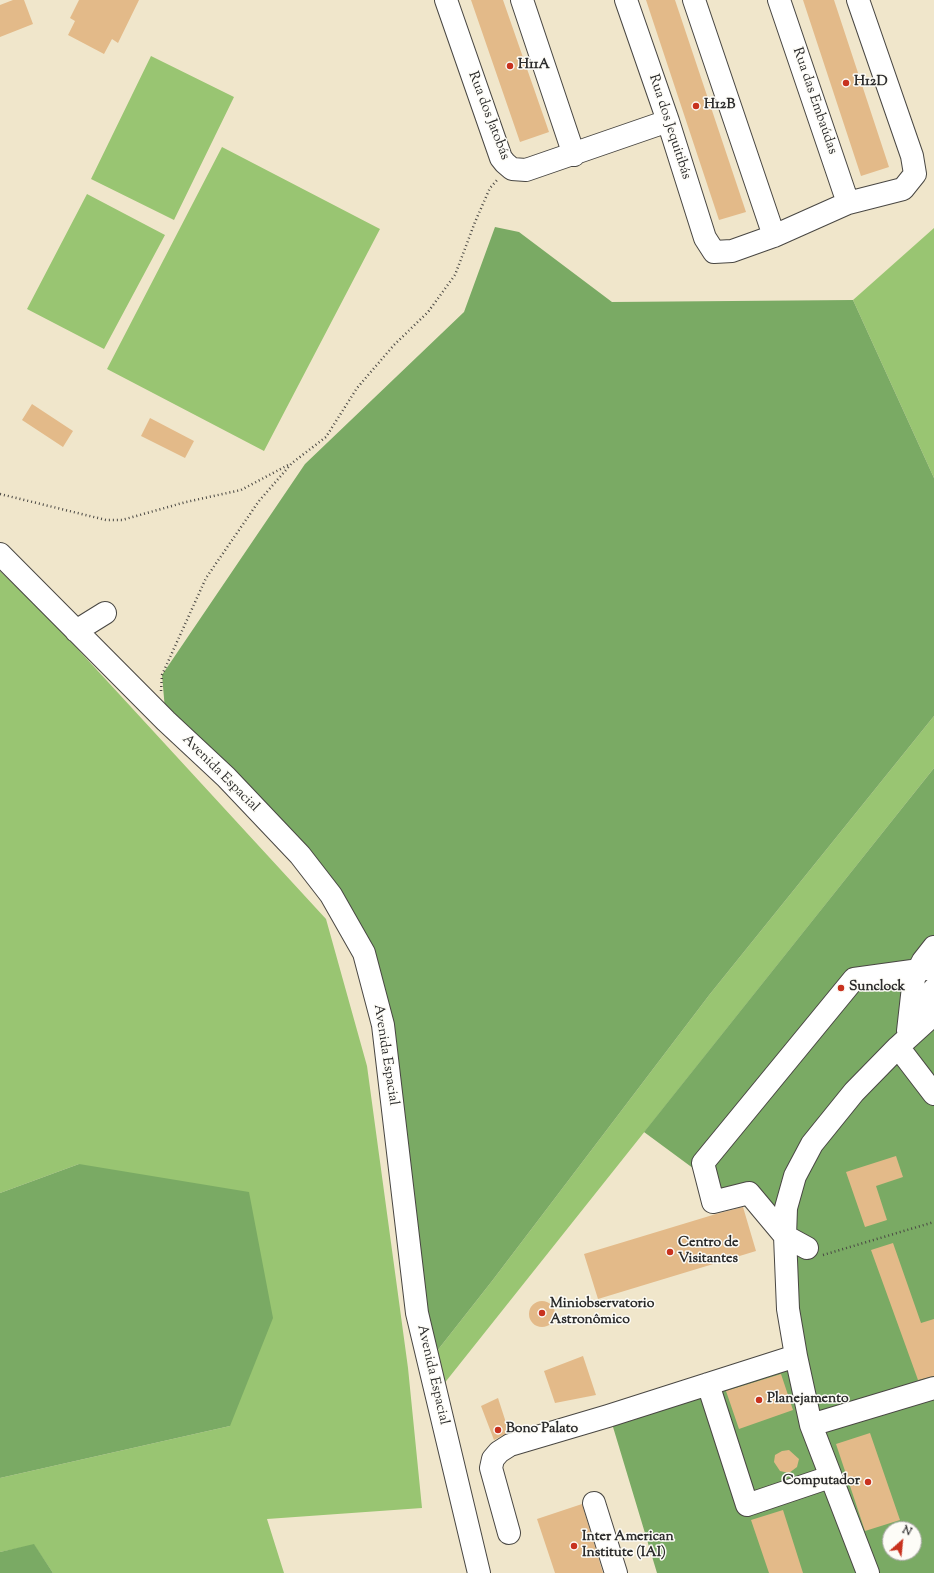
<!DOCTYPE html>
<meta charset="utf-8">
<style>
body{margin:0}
#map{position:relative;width:934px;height:1573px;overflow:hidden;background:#f0e6cb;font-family:"Sorts Mill Goudy",serif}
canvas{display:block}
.north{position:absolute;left:882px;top:1521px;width:40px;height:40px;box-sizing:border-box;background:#fdfcf7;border:1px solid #a9a8a5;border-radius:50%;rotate:27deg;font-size:11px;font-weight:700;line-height:16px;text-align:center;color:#2b2b2b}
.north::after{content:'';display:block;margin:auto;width:14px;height:18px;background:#c8321e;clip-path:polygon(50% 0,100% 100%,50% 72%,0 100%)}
</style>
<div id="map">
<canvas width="934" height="1573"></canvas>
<div class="north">N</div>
</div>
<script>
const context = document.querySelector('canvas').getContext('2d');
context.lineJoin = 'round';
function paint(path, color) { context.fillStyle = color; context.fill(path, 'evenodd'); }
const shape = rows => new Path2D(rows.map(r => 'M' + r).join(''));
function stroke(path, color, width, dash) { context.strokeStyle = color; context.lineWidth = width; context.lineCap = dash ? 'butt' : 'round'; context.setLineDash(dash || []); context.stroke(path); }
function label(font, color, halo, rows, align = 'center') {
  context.font = font + ' "Sorts Mill Goudy",serif'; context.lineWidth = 3; context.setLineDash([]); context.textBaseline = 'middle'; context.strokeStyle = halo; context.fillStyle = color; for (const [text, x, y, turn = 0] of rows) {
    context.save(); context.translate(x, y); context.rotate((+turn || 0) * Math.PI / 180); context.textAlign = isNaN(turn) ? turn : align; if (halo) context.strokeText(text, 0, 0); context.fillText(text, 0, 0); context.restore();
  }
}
const green = shape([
 [151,56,234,97,174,220,91,179],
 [222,147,380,229,264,451,107,369],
 [87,194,165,235,104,349,27,309],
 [934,228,934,478,853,300],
 [0,571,51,620,326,919,367,1066,408,1368,422,1508,267,1519,284,1573,53,1573,34,1545,0,1552,0,1478,230,1426,79,1164,0,1193],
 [934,716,934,768,443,1385,437,1351,492,1281,710,994]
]);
const forest = shape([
 [495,227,519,232,612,302,853,300,934,478,934,716,710,994,492,1281,437,1351,417,1313,383,1025,331,895,166,721,162,675,305,464,464,312],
 [934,768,934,1573,867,1573,812,1425,785,1236,644,1132],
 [890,1529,914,1529,914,1553,890,1553],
 [79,1164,249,1192,273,1318,230,1426,0,1478,0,1193],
 [795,1358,863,1573,657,1573,610,1417],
 [34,1544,53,1573,0,1573,0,1552]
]);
const building = shape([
 [13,0,24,0,33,24,0,37,0,5],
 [79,0,139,0,118,43,112,39,104,54,68,35,75,21,70,18],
 [471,0,503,0,549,132,520,142],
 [646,0,675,0,746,212,719,220],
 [803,0,834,0,889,167,861,176],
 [32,404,73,431,63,447,22,420],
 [150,418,194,441,185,458,141,436],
 [896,1156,903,1177,876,1186,887,1220,865,1227,846,1172],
 [743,1207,756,1251,598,1299,584,1254,716,1214],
 [893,1243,921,1323,934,1319,934,1376,918,1380,871,1250],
 '529 1314a13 13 0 1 1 26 0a13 13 0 1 1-26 0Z',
 [583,1356,596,1395,555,1403,544,1371],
 [781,1374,793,1410,739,1429,726,1391],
 [498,1398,509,1432,494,1440,481,1406],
 [870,1433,900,1520,865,1531,836,1444],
 [789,1450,799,1459,797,1467,789,1473,780,1471,774,1462,775,1455,782,1451],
 [582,1504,603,1573,555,1573,537,1519],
 [783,1510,803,1573,769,1573,751,1520]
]);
const path = shape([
 [0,494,106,520,122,520,186,502,241,490,290,464],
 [161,691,162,675,206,578,259,501,292,463,326,437,357,388,394,345,428,312,455,275,475,222,490,188,498,179],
 [823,1255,934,1222]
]);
const minor = shape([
 [446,0,501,158,505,163,512,169,526,170,668,121],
 [522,0,574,155],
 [626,0,668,121,705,238,714,252,732,251,774,236,848,203,903,189,915,174,912,156,858,0],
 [694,0,774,236],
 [779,0,848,203],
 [0,554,166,721,226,777,300,855,331,895,364,953,383,1025,417,1313,479,1573],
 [76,631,105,613],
 [911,1026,934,989],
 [908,1031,914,978,923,961,934,947],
 [898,1047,934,1094],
 [807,1248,785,1236,749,1193,713,1202,703,1163,854,979,934,968],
 [708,1384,747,1505,830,1477],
 [811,1425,934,1388],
 [594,1503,616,1573],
 [509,1533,491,1468,493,1459,499,1452,510,1445,608,1416,796,1356],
 [868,1573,811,1425,796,1356,788,1309,785,1236,786,1208,795,1176,812,1144,854,1092,898,1047,934,1014]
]);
const markers = [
 [510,66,4,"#c8321e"],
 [846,83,4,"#c8321e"],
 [696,106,4,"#c8321e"],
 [841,988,4,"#c8321e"],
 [670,1252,4,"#c8321e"],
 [542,1313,4,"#c8321e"],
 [759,1400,4,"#c8321e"],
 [498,1430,4,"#c8321e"],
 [868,1482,4,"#c8321e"],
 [574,1546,4,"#c8321e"]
];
const poiNames = [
 ["H11A",518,66],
 ["H12D",854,83],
 ["H12B",704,106],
 ["Sunclock",849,988],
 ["Centro de",678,1244],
 ["Visitantes",678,1260],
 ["Miniobservatorio",550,1305],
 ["Astronômico",550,1321],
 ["Planejamento",767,1400],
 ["Bono Palato",506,1430],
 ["Computador",860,1482,"right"],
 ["Inter American",582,1538],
 ["Institute (IAI)",582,1554]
];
const streetNames = [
 ["Rua das Embaúdas",814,101,71],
 ["Rua dos Jatobás",488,116,69],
 ["Rua dos Jequitibás",669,127,72],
 ["Avenida Espacial",220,774,45],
 ["Avenida Espacial",385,1055,81],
 ["Avenida Espacial",432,1375,77]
];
paint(green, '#99c572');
paint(forest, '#7aaa64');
paint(building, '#e3ba89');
stroke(minor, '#494743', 24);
stroke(path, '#494743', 2.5, [1, 3]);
stroke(minor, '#fff', 22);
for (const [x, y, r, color] of markers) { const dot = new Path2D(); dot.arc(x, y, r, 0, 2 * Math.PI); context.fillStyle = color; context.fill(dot); stroke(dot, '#fdfcf7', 1.5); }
label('bold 14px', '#2b2b2b', '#fdfcf7', poiNames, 'left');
label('14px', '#2b2b2b', '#fdfcf7', streetNames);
</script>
